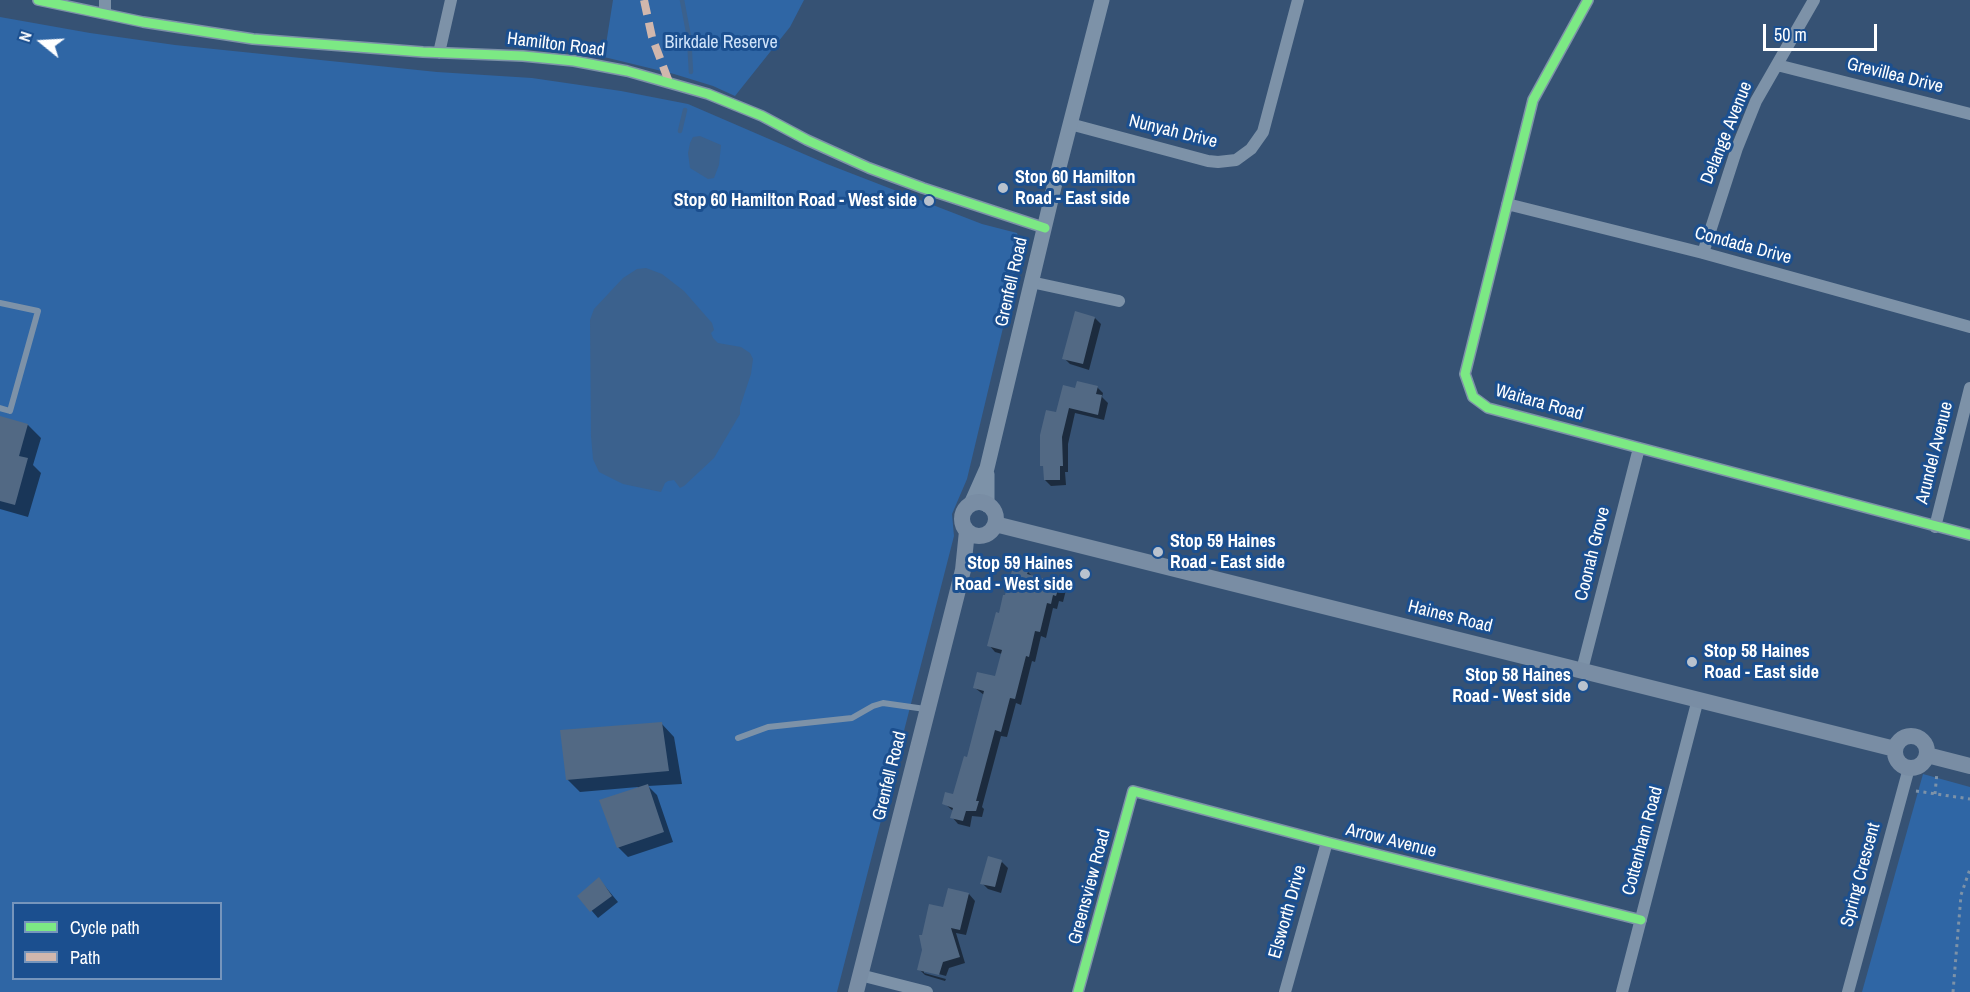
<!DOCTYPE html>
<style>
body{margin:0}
#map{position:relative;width:1970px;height:992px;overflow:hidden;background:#365274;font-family:"Archivo Narrow",sans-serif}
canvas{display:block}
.legend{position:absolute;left:12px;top:902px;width:210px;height:78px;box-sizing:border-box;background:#1b4f8f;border:2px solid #7695bc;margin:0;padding:8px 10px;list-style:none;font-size:18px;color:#fff}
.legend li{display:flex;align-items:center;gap:12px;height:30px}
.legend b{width:30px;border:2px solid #7695bc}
.north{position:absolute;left:12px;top:12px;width:60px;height:60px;-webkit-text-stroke:4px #1b4f8f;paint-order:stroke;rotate:288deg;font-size:16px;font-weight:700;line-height:24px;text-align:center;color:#fff}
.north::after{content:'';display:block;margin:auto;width:21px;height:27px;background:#fff;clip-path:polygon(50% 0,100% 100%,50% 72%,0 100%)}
.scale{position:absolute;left:1763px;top:24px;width:114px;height:27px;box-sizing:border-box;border:3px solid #fff;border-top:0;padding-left:8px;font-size:18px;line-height:21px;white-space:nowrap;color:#fff;-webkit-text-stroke:4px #1b4f8f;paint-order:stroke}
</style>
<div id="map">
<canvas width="1970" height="992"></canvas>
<ul class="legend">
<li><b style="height:8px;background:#7ce984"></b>Cycle path</li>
<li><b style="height:8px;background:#d1b7ad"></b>Path</li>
</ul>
<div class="north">N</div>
<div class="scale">50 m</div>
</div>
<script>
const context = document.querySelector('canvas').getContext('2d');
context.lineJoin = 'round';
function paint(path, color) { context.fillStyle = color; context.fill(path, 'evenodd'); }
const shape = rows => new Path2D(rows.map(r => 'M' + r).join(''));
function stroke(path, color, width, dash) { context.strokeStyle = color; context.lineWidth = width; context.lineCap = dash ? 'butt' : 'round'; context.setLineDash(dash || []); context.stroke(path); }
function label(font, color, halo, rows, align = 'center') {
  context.font = font + ' "Archivo Narrow",sans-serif'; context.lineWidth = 6; context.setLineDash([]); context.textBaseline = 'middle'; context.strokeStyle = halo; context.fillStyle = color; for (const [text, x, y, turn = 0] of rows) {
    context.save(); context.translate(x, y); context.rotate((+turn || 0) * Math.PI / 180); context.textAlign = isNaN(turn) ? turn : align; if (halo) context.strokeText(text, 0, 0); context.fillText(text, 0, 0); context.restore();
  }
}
const green = shape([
 [613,0,804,0,790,27,735,96,713,86,674,74,604,57],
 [0,17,90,33,175,45,437,72,532,78,621,91,688,104,827,164,982,224,1017,233,1022,248,967,479,952,514,954,536,837,992,0,992],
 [14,904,220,904,220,978,14,978],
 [1923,774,1970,787,1970,992,1862,992]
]);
const water = shape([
 [700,136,721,145,719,165,714,178,708,179,690,168,688,153,690,143,693,137],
 [646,268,662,274,684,291,712,323,714,330,711,333,713,338,718,343,741,347,750,353,753,359,751,374,740,407,740,414,714,458,684,486,680,488,674,480,668,481,665,483,661,492,623,484,599,472,593,459,591,436,590,320,594,309,623,278,637,269]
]);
const shadow = shape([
 [1095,318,1101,324,1089,370,1070,364,1064,358],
 [1097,387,1103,393,1102,397,1108,403,1104,420,1075,413,1068,444,1068,472,1065,472,1066,485,1051,486,1045,480,1045,468,1042,465,1057,414,1076,390],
 [0,418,28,425,41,438,33,465,41,473,28,517,0,509],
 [1028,572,1033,577,1059,584,1066,590,1063,602,1059,601,1057,609,1053,608,1046,638,1041,636,1035,662,1032,661,1021,705,1016,703,1007,737,1001,736,982,807,984,809,982,817,972,816,970,827,958,824,952,817,953,811,944,803,955,796,968,759,984,695,975,688,997,678,1002,654,995,652,989,645,1000,614],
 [661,723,674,737,682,784,648,786,657,795,673,842,628,857,618,847,638,787,580,792,567,779],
 [1002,862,1008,868,1001,893,988,889,982,883],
 [599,879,618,902,598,918,579,896],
 [969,894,975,901,966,935,956,933,965,963,949,968,946,976,924,970,924,973,946,979,945,981,925,975,919,969,924,950,923,936,945,909]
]);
const stream = shape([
 [682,0,689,37,691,72],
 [680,131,685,110]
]);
const building = shape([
 [1075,311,1095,317,1083,364,1062,359],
 [1077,381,1098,386,1096,394,1102,395,1098,415,1069,408,1062,437,1063,466,1060,466,1060,480,1044,480,1043,466,1040,466,1040,435,1046,410,1056,412,1063,385,1075,388],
 [0,416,28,424,19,456,28,458,15,505,0,501],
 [1013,567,1028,571,1027,574,1060,583,1056,596,1053,595,1051,604,1047,603,1040,632,1035,631,1029,657,1026,656,1015,699,1010,698,1001,732,995,730,976,801,979,801,976,811,966,811,963,821,950,818,953,808,942,804,945,792,953,794,964,756,967,757,984,691,973,688,977,672,995,676,1002,650,987,646,996,612,999,613,1003,595,1005,595],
 [662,722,669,771,566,780,560,730],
 [648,784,664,832,617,848,599,800],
 [988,856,1002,860,995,887,980,884],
 [599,877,612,896,590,912,577,896],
 [948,888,969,893,960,930,951,928,960,957,943,962,939,975,917,970,922,950,919,935,922,935,929,904,943,907]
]);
const path = shape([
 [1916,791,1970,799],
 [1935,794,1937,772],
 [1953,992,1961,895,1970,869]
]);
const service = shape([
 [0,303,38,311,10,411,0,408],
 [738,738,768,727,852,718,873,706,883,703,925,709]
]);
const minor = shape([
 [38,0,143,22,253,39,423,52,523,56,574,61,627,71,708,94,762,116,807,140,869,168,923,188,1045,228],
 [1588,0,1533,100,1465,374,1473,397,1488,408,1970,535],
 [105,14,105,0],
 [439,53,451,0],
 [1777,65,1970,114],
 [1070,124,1208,161,1218,162,1236,160,1251,149,1263,132,1298,0],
 [1507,204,1703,253,1970,327],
 [1703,253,1737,148,1756,101,1814,0],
 [1031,282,1119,301],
 [1935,527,1970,388],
 [1582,670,1639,448],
 [860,975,927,992],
 [1078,992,1133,791,1327,842,1641,920],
 [1285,992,1327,842],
 [1622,992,1698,699],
 [1848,992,1909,768]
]);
const tertiary = shape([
 [971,504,987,468,1055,183,1102,0],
 [987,505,987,474]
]);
const secondary = shape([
 '962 519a17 17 0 1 1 34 0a17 17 0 1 1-34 0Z',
 [995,524,1895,749],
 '1895 752a16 16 0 1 1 32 0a16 16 0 1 1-32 0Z',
 [1927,755,1970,766],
 [856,992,963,570,967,531]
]);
const quiet = shape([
 [644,0,652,37,669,82]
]);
const cycleway = shape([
 [38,0,143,22,253,39,423,52,523,56,574,61,627,71,708,94,762,116,807,140,869,168,923,188,1045,228],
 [1588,0,1533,100,1465,374,1473,397,1488,408,1970,535],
 [1078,992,1133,791,1327,842,1641,920]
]);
const markers = [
 [1003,188,6,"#b9c2ce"],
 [929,201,6,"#b9c2ce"],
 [1158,552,6,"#b9c2ce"],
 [1085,574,6,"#b9c2ce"],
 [1692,662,6,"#b9c2ce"],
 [1583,686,6,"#b9c2ce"]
];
const parkNames = [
 ["Birkdale Reserve",721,43]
];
const streetNames = [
 ["Hamilton Road",556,45,7],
 ["Grevillea Drive",1895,76,14],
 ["Nunyah Drive",1173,132,14],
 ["Delange Avenue",1727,133,-68],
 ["Condada Drive",1743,246,15],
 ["Grenfell Road",1012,282,-77],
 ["Waitara Road",1539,403,16],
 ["Arundel Avenue",1935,453,-76],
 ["Coonah Grove",1593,554,-76],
 ["Haines Road",1450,617,14],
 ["Grenfell Road",890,776,-76],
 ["Arrow Avenue",1391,841,14],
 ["Cottenham Road",1643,841,-75],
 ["Spring Crescent",1861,875,-75],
 ["Greensview Road",1090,887,-75],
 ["Elsworth Drive",1288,912,-74]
];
const poiNames = [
 ["Stop 60 Hamilton",1015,178],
 ["Road - East side",1015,199],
 ["Stop 60 Hamilton Road - West side",917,201,"right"],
 ["Stop 59 Haines",1170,542],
 ["Road - East side",1170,563],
 ["Stop 59 Haines",1073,564,"right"],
 ["Road - West side",1073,585,"right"],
 ["Stop 58 Haines",1704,652],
 ["Road - East side",1704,673],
 ["Stop 58 Haines",1571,676,"right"],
 ["Road - West side",1571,697,"right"]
];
paint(green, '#2f66a5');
paint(water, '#3b618d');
paint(shadow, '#0007');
stroke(stream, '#3b618d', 4.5);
paint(building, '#526984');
stroke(path, '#7d92a8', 3, [3, 4.5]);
stroke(service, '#7d92a8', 6);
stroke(minor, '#7d92a8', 12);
stroke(tertiary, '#7d92a8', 15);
stroke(secondary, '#798da4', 16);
stroke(quiet, '#d1b7ad', 8, [15, 8]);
stroke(cycleway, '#7ce984', 9);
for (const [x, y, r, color] of markers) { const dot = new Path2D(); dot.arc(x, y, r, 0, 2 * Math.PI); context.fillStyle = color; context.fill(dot); stroke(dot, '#1b4f8f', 2); }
label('18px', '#cfe3fa', '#1b4f8f', parkNames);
label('18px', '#fff', '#1b4f8f', streetNames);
label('bold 18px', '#fff', '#1b4f8f', poiNames, 'left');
</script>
